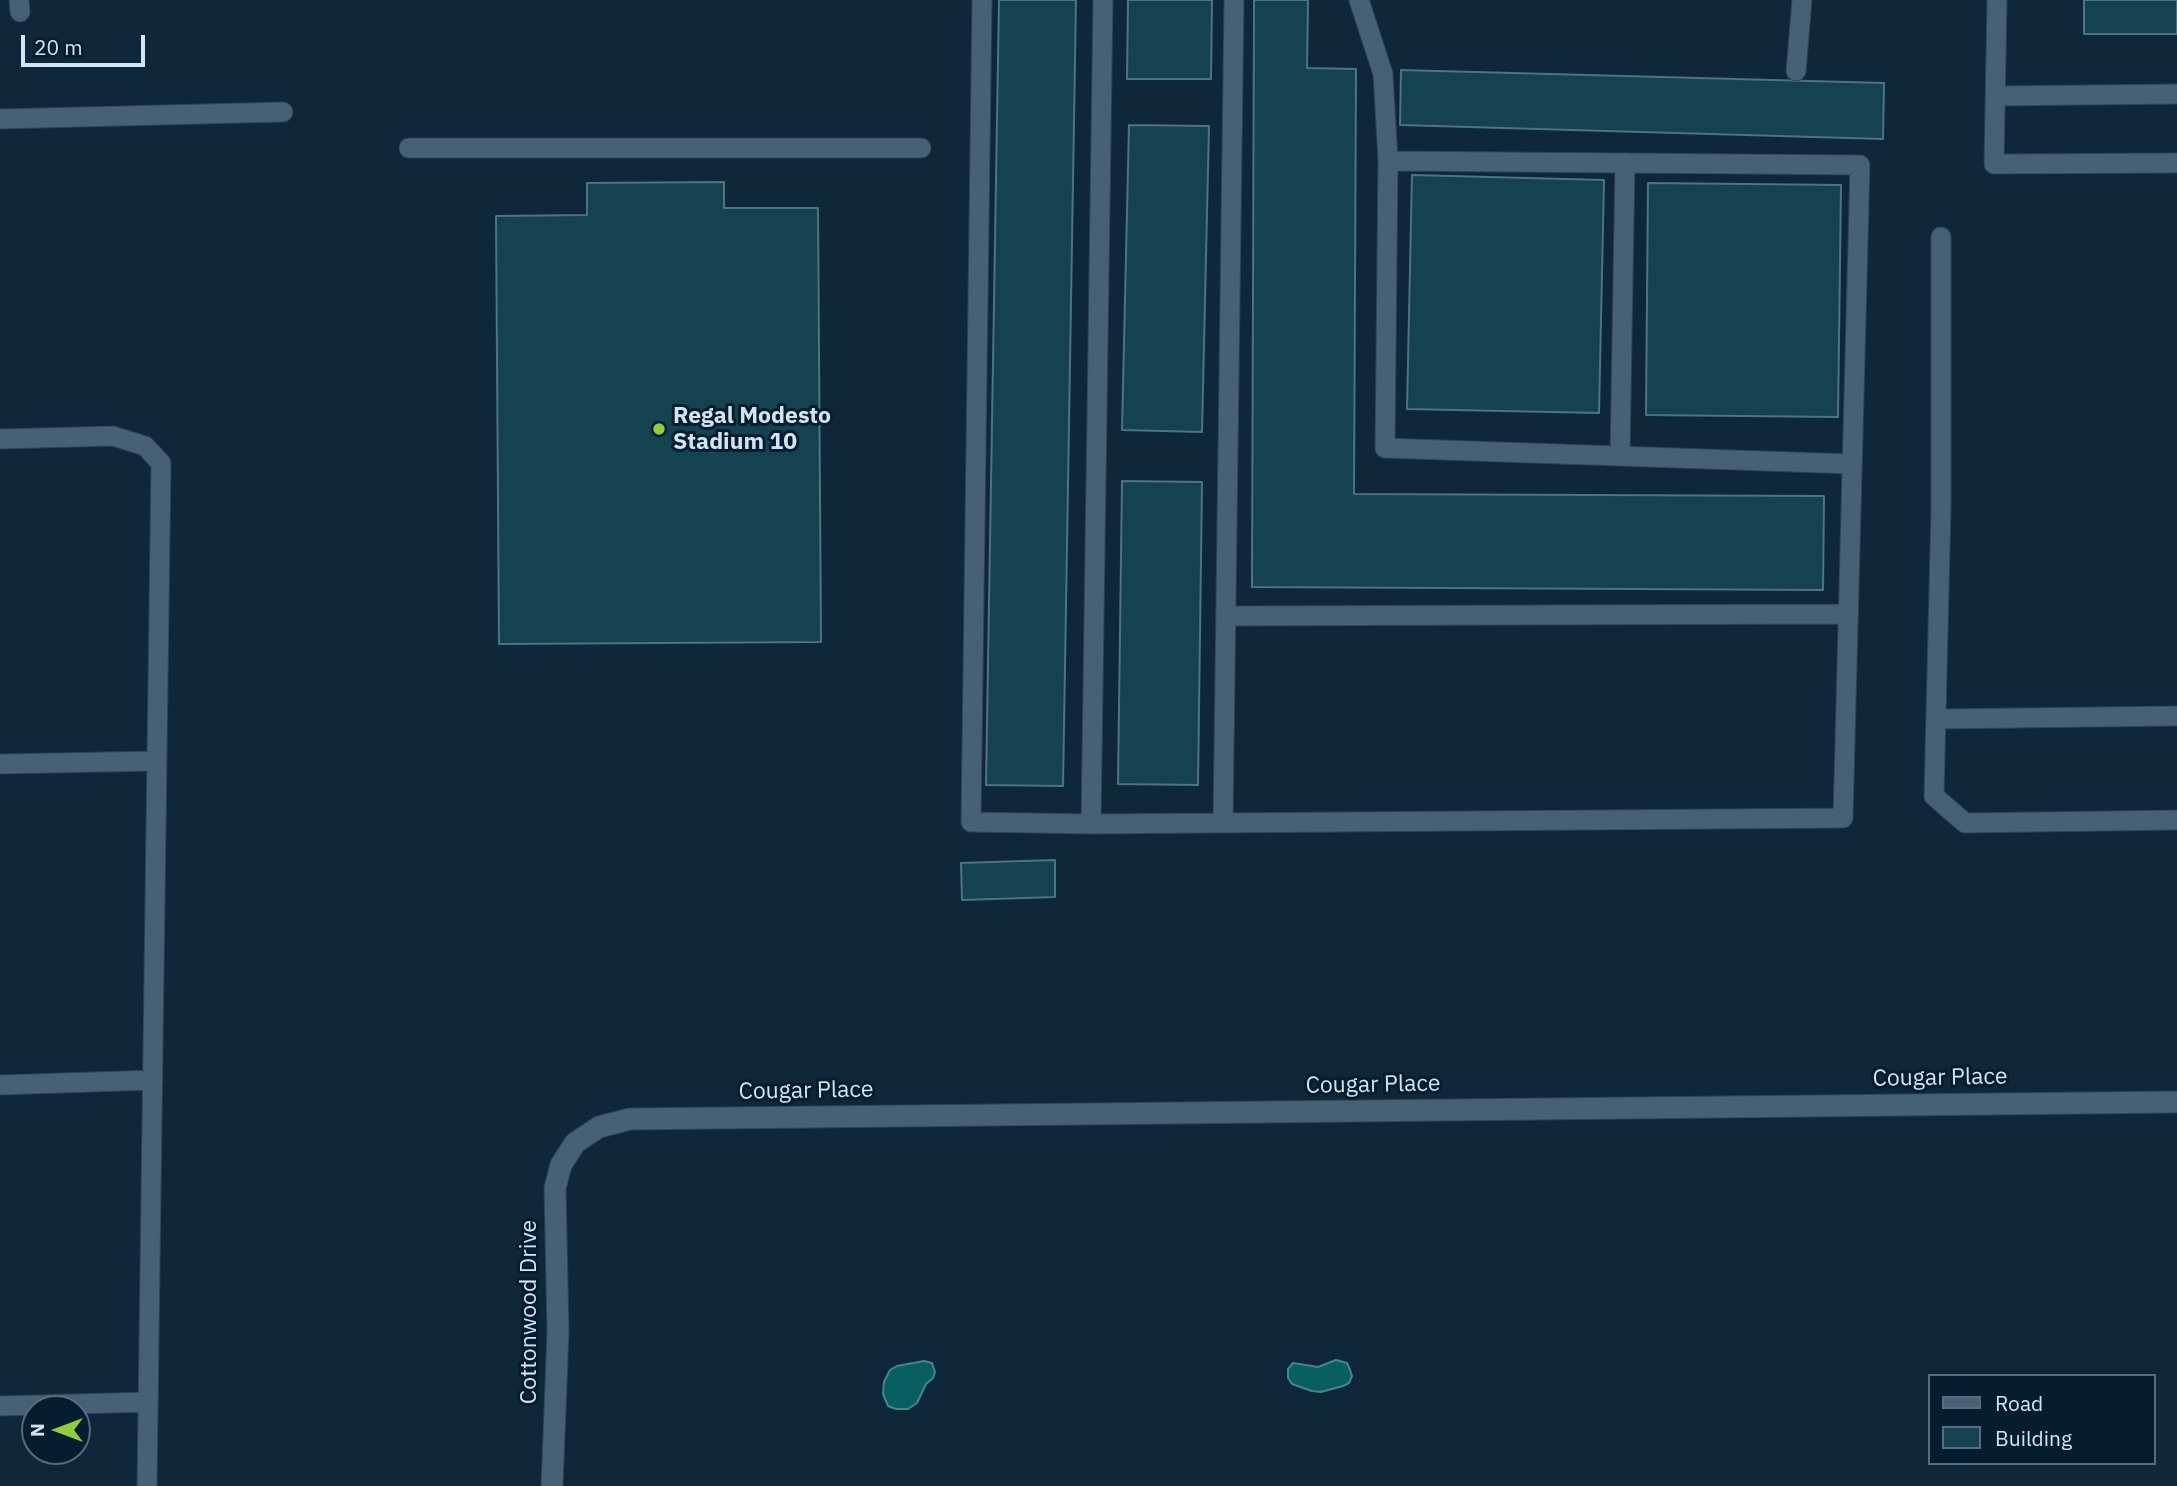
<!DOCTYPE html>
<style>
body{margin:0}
#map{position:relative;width:2177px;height:1486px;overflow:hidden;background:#0e273a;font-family:"IBM Plex Sans",sans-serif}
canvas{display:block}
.legend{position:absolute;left:1928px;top:1374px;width:228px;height:91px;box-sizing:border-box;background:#051d30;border:2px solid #586c7d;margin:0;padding:9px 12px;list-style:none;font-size:21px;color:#d4e3f0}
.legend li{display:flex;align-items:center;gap:14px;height:35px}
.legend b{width:35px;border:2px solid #586c7d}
.north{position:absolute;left:21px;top:1395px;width:70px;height:70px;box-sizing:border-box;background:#051d30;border:2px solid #586c7d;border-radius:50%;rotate:270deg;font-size:19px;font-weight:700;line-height:28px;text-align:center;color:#d4e3f0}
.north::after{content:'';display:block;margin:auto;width:24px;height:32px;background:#92cd3f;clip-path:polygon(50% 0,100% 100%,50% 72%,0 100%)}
.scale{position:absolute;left:21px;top:35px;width:124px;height:32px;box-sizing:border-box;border:4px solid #d4e3f0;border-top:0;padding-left:9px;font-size:21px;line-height:24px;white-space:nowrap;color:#d4e3f0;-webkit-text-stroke:5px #051d30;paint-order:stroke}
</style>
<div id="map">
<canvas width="2177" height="1486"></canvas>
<ul class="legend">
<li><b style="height:9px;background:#466076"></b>Road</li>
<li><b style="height:19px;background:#144250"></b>Building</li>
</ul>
<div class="north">N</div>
<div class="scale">20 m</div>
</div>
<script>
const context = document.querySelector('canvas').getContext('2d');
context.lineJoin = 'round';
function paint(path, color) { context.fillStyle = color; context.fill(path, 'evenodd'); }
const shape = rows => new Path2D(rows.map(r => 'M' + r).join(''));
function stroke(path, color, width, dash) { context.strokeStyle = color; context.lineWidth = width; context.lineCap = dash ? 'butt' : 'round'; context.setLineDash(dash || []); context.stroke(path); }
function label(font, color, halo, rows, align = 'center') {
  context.font = font + ' "IBM Plex Sans",sans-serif'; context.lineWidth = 6; context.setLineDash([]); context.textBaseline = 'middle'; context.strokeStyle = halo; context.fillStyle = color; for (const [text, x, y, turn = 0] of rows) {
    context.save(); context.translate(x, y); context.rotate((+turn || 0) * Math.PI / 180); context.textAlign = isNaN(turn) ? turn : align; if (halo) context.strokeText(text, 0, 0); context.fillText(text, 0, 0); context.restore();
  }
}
const water = shape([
 [1336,1360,1347,1363,1350,1370,1352,1376,1349,1383,1343,1386,1321,1392,1312,1391,1292,1384,1288,1378,1288,1369,1293,1363,1318,1367,1336,1360],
 [924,1361,932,1363,935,1372,933,1378,926,1384,917,1403,908,1409,896,1409,888,1406,883,1394,884,1382,890,1370,897,1366,924,1361]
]);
const building = shape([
 [999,0,1076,0,1063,786,986,785,999,0],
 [1128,0,1212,0,1211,79,1127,79,1128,0],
 [1254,0,1308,0,1307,68,1356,69,1354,494,1824,496,1823,590,1252,587,1254,0],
 [2084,0,2177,0,2177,34,2084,34,2084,0],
 [1401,70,1884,83,1883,139,1400,125,1401,70],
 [1129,125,1209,126,1202,432,1122,430,1129,125],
 [1412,175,1604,180,1599,413,1407,409,1412,175],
 [724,182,724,208,818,208,821,642,499,644,496,216,587,215,587,183,724,182],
 [1648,183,1841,185,1838,417,1646,415,1648,183],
 [1122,481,1202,482,1198,785,1118,784,1122,481],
 [1055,860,1055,897,962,900,961,863,1055,860]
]);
const lane = shape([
 [19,0,20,12],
 [982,0,971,822,1091,824,1103,0],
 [1997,0,1994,164,2177,163],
 [1796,71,1802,0],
 [1996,96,2177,94],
 [0,119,283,112],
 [409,148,921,148],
 [1388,161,1385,448,1852,464],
 [1941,237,1941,507,1934,796,1965,823,2177,820],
 [0,439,113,436,145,446,161,463,147,1486],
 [1620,456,1625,163],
 [1226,616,1848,614],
 [1937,719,2177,716],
 [0,764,157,761],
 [1223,823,1234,0],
 [1091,824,1843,818,1860,165,1388,161,1383,74,1359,0],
 [0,1085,153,1080],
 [0,1406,148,1402]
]);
const street = shape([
 [552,1486,558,1332,555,1188,561,1165,575,1143,599,1127,630,1119,2177,1102]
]);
const markers = [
 [659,429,7,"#92cd3f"]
];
const poiNames = [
 ["Regal Modesto",673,416],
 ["Stadium 10",673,442]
];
const streetNames = [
 ["Cougar Place",1940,1078,-1],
 ["Cougar Place",1373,1085,-1],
 ["Cougar Place",806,1091,-1],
 ["Cottonwood Drive",529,1312,-90]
];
paint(water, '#085e61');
stroke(water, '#45868c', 2);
paint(building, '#144250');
stroke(building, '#4d7481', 2);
stroke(lane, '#334253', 21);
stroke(street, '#334253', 23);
stroke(lane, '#466076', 19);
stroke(street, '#466076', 21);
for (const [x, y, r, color] of markers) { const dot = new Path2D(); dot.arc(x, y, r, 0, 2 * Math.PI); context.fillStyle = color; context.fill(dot); stroke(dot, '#051d30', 2.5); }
label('bold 23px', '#d4e3f0', '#051d30', poiNames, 'left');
label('23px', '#d4e3f0', '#051d30', streetNames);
</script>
